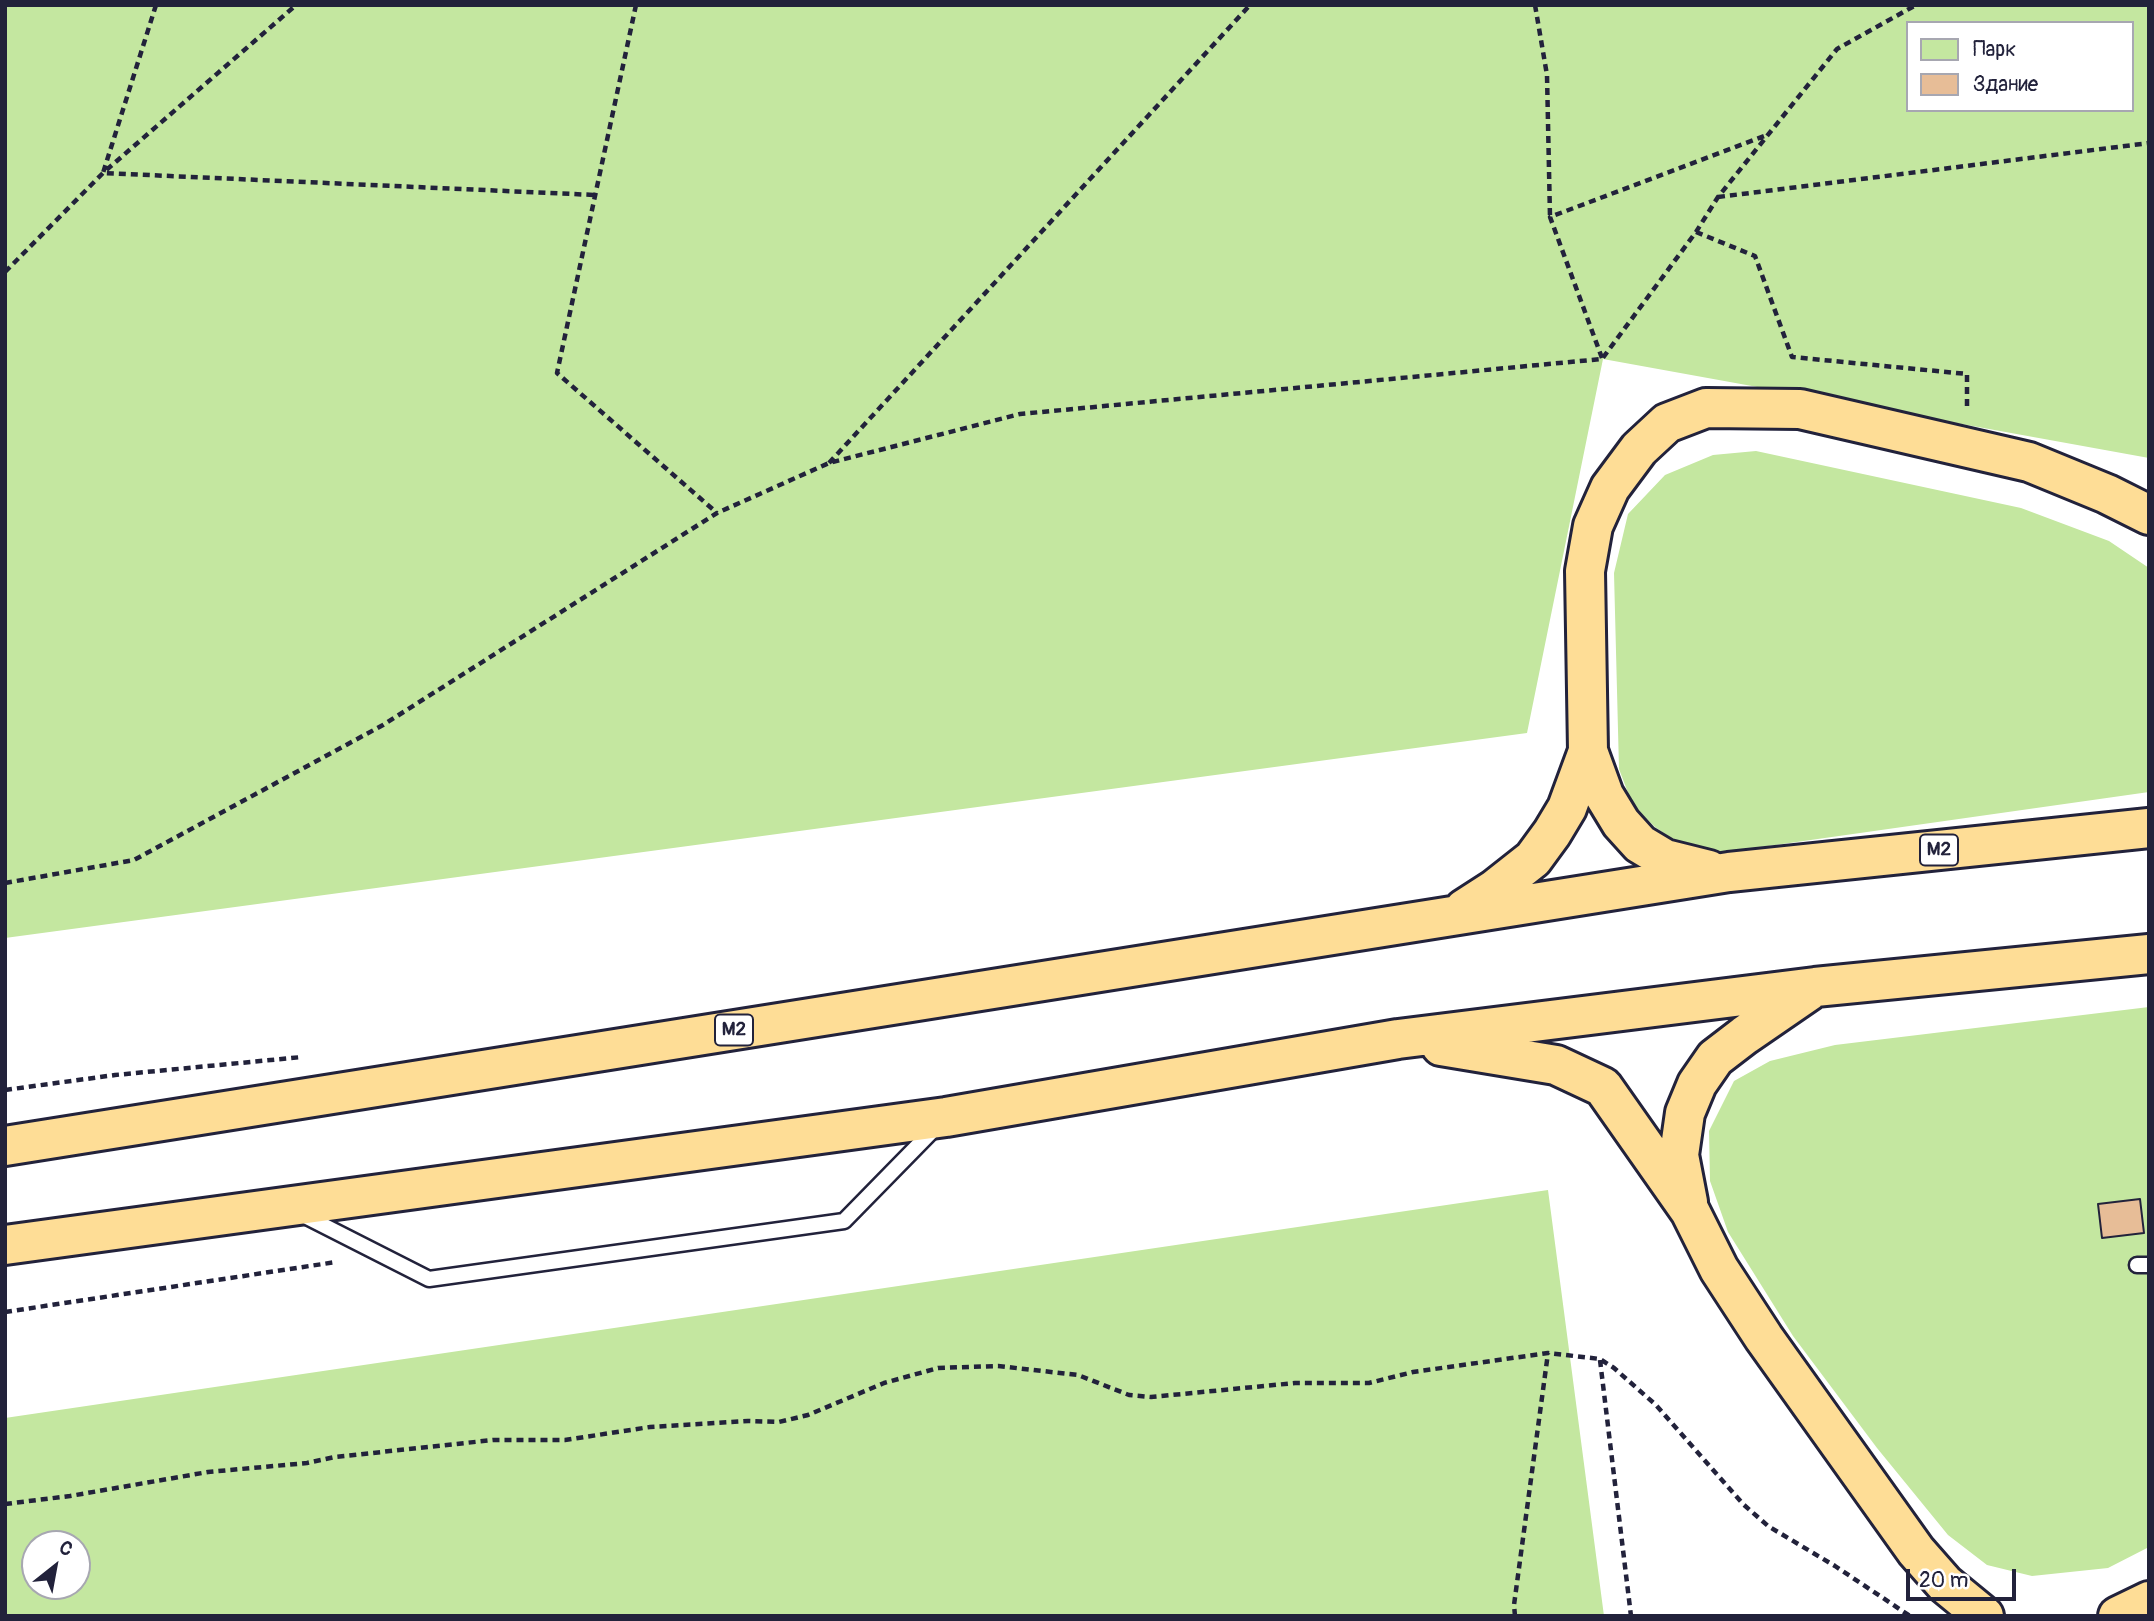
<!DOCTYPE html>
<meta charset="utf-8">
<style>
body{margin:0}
#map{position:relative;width:2154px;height:1621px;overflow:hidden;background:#fff;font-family:Pangolin,sans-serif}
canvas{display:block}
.frame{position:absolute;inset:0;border:7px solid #22223b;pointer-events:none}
.legend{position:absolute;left:1906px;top:21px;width:228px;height:91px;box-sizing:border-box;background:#fff;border:2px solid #a7a7b1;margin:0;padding:9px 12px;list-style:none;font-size:21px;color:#22223b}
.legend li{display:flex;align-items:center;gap:14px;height:35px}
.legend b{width:35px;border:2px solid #a7a7b1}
.north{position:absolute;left:21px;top:1530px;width:70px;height:70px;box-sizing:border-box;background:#fff;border:2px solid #a7a7b1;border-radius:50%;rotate:31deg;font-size:19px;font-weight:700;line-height:28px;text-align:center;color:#22223b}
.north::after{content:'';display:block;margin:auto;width:24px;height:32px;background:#22223b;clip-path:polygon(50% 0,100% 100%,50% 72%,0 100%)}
.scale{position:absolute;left:1906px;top:1569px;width:110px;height:32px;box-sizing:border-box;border:4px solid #22223b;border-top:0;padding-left:9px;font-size:21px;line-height:24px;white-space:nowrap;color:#22223b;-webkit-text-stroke:5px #fff;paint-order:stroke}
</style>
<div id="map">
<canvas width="2154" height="1621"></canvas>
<div class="frame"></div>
<ul class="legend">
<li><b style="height:19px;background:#c4e7a0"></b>Парк</li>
<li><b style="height:19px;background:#e7bd97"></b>Здание</li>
</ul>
<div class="north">С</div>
<div class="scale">20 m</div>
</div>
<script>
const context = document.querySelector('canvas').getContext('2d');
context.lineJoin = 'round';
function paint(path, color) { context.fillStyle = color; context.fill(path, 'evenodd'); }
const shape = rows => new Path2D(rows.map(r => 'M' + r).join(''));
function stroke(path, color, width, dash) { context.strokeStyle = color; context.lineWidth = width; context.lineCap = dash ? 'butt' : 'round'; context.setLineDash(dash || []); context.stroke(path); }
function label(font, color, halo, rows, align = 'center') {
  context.font = font + ' Pangolin,sans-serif'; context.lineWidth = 5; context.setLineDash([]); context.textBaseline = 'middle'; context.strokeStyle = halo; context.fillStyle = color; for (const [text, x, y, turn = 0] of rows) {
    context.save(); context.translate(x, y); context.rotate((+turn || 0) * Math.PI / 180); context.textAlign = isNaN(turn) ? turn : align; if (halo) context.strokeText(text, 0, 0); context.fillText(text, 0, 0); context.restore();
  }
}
const green = shape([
 [5,5,2149,5,2149,458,1603,359,1527,733,5,938],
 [1907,23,2131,23,2131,110,1907,110],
 [1756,451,2021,508,2109,541,2149,568,2149,792,1712,854,1681,845,1655,827,1633,806,1619,769,1614,573,1628,514,1665,475,1713,455],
 [2149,1007,2149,1547,2108,1568,2032,1576,1987,1565,1948,1535,1877,1448,1793,1336,1728,1232,1710,1181,1709,1131,1734,1081,1770,1061,1835,1045],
 [1548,1190,1604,1616,5,1616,5,1418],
 [77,1544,77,1586,35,1586,35,1544]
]);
const building = shape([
 [2140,1199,2144,1233,2102,1238,2098,1204,2140,1199]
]);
const path = shape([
 [156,5,103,173,595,195],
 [636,5,557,373,717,513],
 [1535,5,1547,75,1550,217],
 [1718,197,2149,143],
 [1696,232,1755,256,1792,357,1967,374,1967,408],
 [5,272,103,173,296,5],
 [1602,358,1550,217,1767,135],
 [829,463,1250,5],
 [5,883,134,860,383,725,717,513,829,463,1020,414,1602,359,1696,232,1718,197,1837,49,1916,5],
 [5,1090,115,1075,302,1057],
 [5,1312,336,1262],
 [1600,1360,1631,1616],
 [5,1504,70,1496,208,1472,307,1463,335,1457,493,1440,565,1440,650,1427,748,1421,779,1422,808,1415,884,1383,938,1368,998,1366,1078,1375,1129,1395,1151,1397,1295,1383,1369,1383,1413,1372,1548,1353,1600,1359,1614,1368,1656,1405,1743,1504,1768,1526,1835,1566,1910,1616],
 [1515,1616,1514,1605,1548,1353]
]);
const lane = shape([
 [299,1213,429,1279,844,1221,937,1126],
 [2137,1265,2149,1265]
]);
const highway = shape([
 [1709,870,1665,859,1640,844,1621,823,1604,795,1588,751,1585,571,1593,526,1610,488,1639,449,1667,423,1706,408,1800,409,2029,462,2107,494,2149,515],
 [1464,909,1495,889,1533,859,1552,833,1567,808,1588,751],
 [1441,1046,1556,1065,1603,1087,1690,1211,1719,1269,1764,1338,1916,1551,1945,1584,1984,1616],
 [5,1146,1729,872,2149,828],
 [1688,1202,1679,1155,1685,1113,1697,1084,1715,1058,1745,1035,1809,991],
 [5,1245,946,1117,1398,1039,1815,987,2149,954],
 [2118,1616,2149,1601]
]);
const shields = [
 [1939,850,38],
 [734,1030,38]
];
const shieldNames = [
 ["М2",1939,850],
 ["М2",734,1030]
];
paint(green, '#c4e7a0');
paint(building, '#e7bd97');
stroke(building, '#22223b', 2);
stroke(lane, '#22223b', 19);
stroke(highway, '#22223b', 44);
stroke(path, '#22223b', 4.5, [7, 5]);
stroke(lane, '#fff', 14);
stroke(highway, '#fedd96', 38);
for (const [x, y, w] of shields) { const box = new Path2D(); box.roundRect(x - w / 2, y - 15.5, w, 31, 5); context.fillStyle = '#fff'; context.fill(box); stroke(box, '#22223b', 2); }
label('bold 19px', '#22223b', null, shieldNames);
</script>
